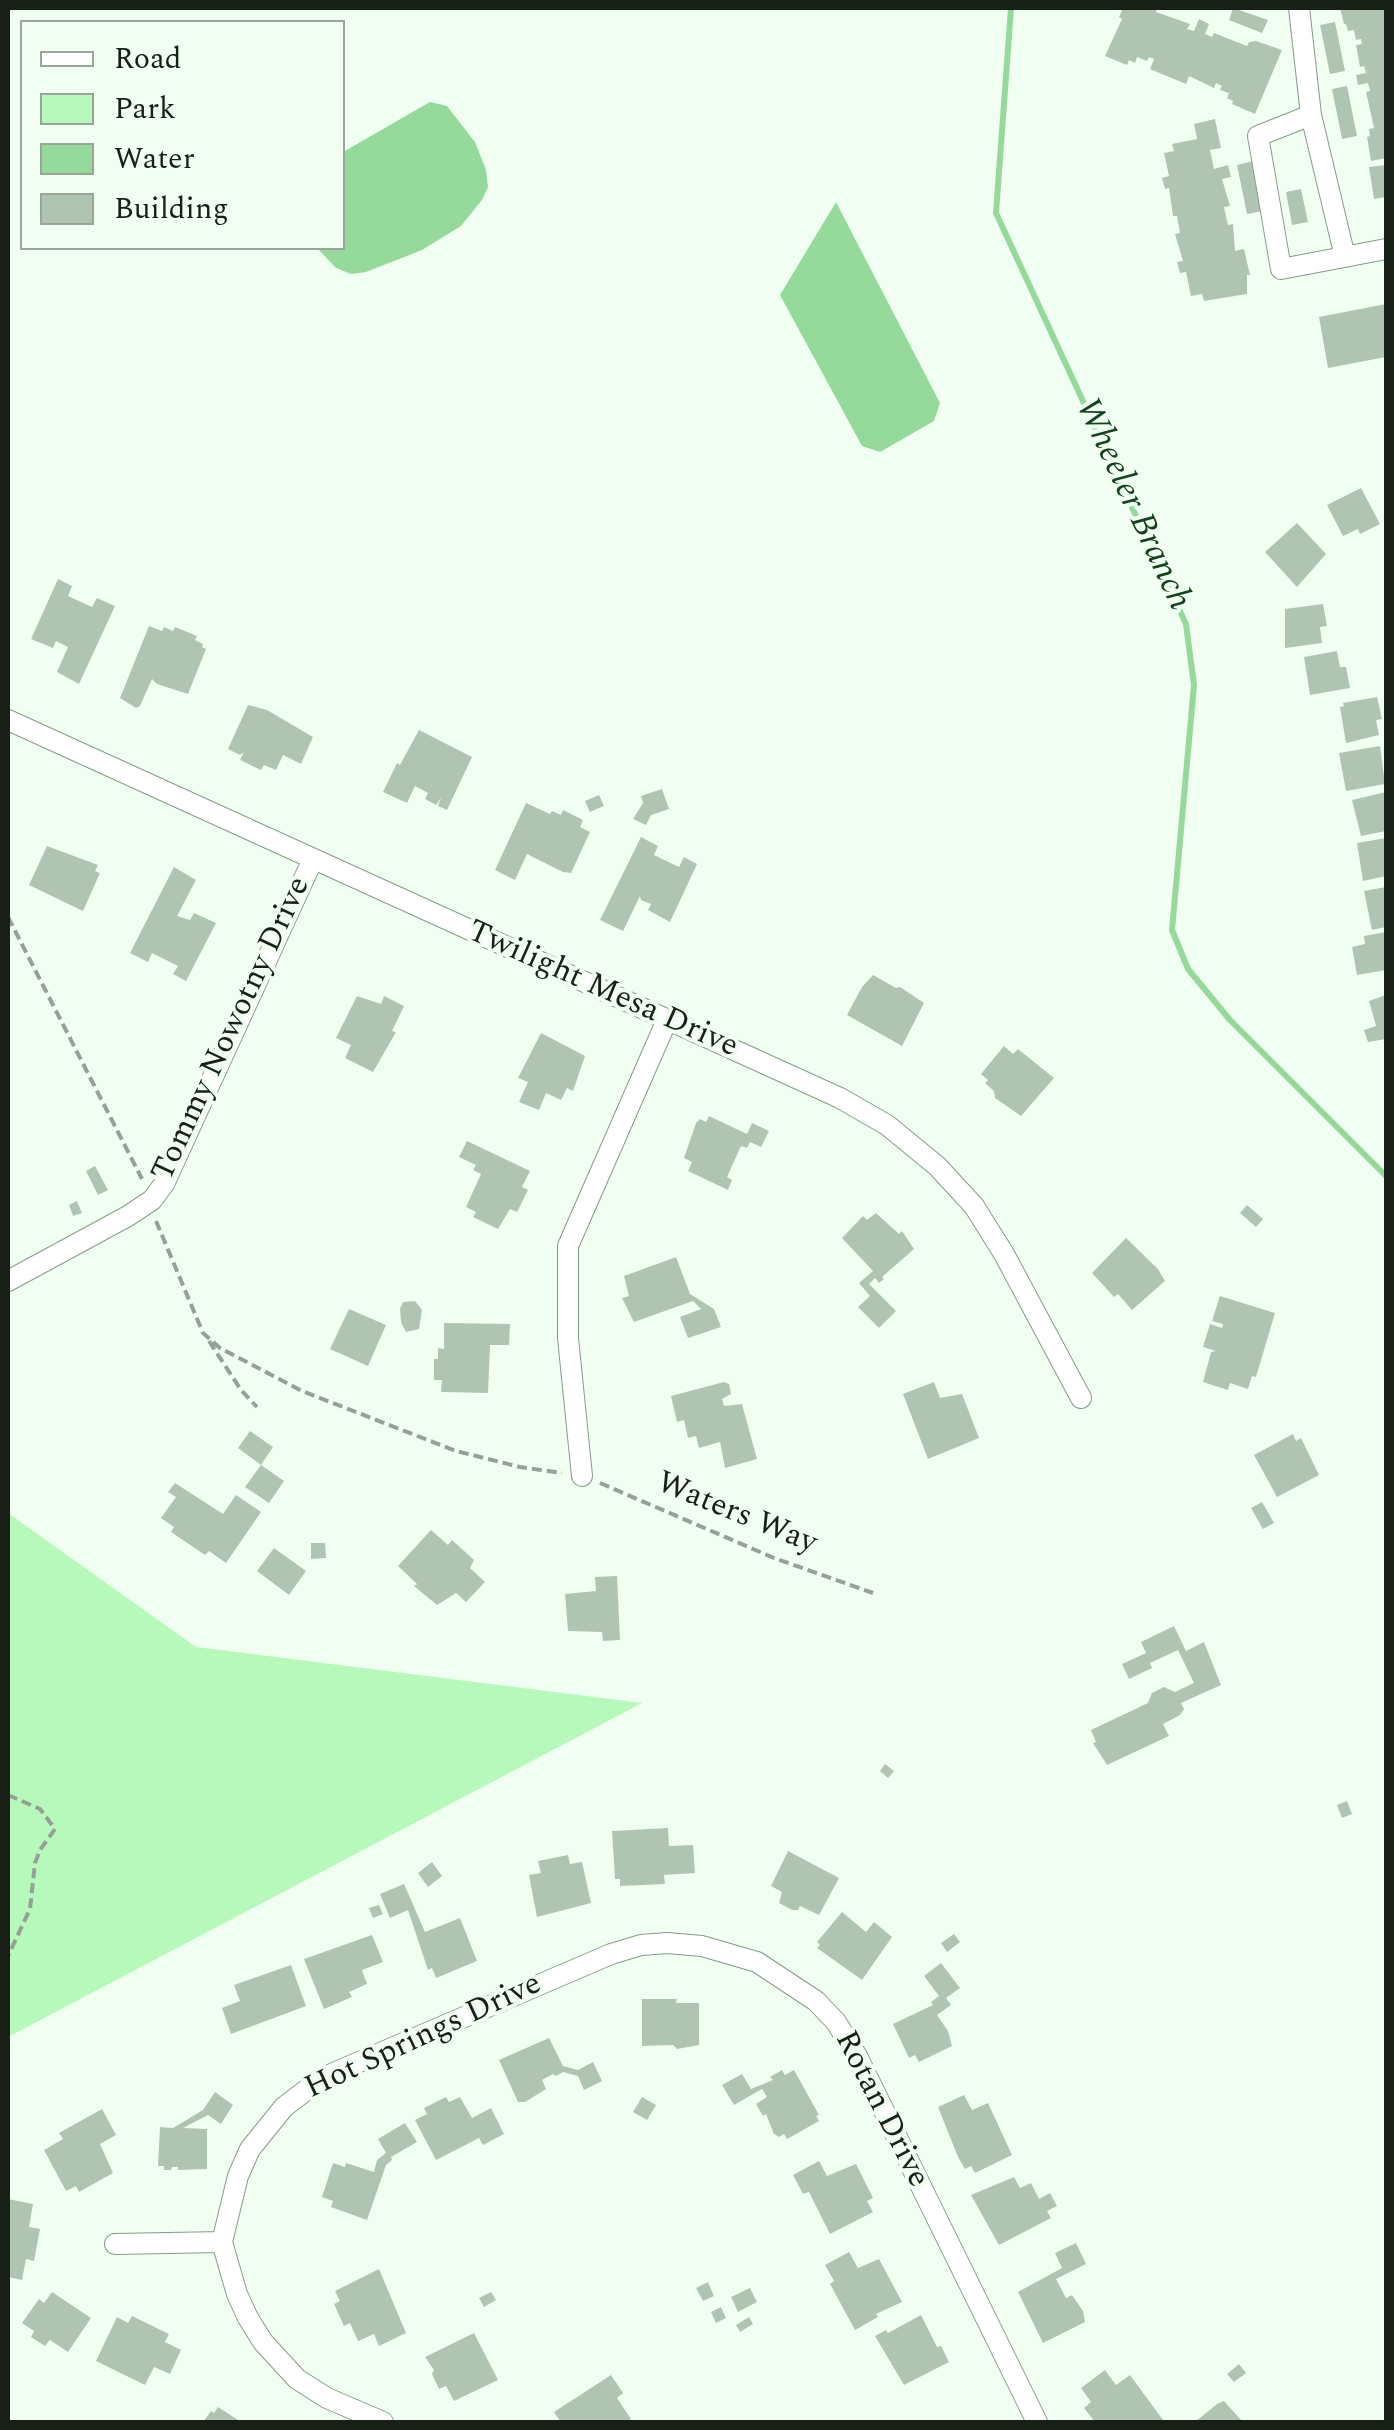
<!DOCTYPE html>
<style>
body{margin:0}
#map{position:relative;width:1394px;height:2430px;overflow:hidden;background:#f1fff2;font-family:Spectral,serif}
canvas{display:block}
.frame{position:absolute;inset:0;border:10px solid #171f17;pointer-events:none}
.legend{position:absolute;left:20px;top:20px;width:325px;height:230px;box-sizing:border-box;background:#f1fff2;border:2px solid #9aa59a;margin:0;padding:12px 18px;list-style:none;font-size:30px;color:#171f17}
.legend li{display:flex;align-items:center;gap:20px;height:50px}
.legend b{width:50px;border:2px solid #9aa59a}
</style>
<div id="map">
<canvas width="1394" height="2430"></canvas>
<div class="frame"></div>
<ul class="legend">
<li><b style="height:12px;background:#fff"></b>Road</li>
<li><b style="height:28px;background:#b6f9ba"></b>Park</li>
<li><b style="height:28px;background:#95da9a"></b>Water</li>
<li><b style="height:28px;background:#b0c5b1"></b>Building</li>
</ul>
</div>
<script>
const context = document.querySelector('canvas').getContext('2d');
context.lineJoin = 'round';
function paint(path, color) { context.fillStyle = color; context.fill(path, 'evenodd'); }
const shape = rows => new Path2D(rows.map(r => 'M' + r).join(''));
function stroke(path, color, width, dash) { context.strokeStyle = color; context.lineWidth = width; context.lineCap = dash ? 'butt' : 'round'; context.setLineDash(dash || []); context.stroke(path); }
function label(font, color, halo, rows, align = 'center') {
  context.font = font + ' Spectral,serif'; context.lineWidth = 8; context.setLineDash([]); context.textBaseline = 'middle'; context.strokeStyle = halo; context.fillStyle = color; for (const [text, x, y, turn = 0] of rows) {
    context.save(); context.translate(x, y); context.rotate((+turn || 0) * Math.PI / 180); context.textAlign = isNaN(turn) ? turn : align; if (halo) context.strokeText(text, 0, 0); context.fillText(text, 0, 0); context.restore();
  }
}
const green = shape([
 [8,1513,196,1647,642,1703,8,2037]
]);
const water = shape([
 [430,102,447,106,475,142,486,170,488,187,482,200,461,226,422,250,366,272,351,274,336,268,317,248,342,248,343,152],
 [836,202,940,403,934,421,880,452,862,446,780,295]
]);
const stream = shape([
 [1011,8,996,213,1186,624,1194,685,1172,930,1188,969,1230,1020,1386,1176]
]);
const building = shape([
 [1123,8,1157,8,1156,12,1190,24,1187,29,1194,31,1199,19,1209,24,1205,34,1212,37,1214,33,1247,46,1249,42,1256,41,1282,50,1255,114,1232,104,1233,101,1227,98,1229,93,1220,90,1222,86,1216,83,1214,88,1189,76,1186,84,1150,69,1154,59,1149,57,1147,61,1137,57,1135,63,1129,60,1127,65,1105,56,1122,19,1119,17],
 [1233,8,1268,20,1262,33,1229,20],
 [1340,8,1386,8,1386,158,1371,161,1367,137,1370,136,1369,129,1374,128,1366,92,1370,91,1368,83,1358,85,1356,75,1366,73,1364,66,1360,67,1356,45,1362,44,1361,39,1356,40,1354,30,1348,31,1346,24,1344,24],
 [1335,22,1345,71,1330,74,1320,25],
 [1347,86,1357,136,1342,139,1332,89],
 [1215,119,1221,148,1210,150,1214,169,1228,165,1231,177,1222,179,1230,206,1224,207,1228,225,1233,224,1235,251,1244,249,1250,275,1247,275,1247,294,1204,301,1202,294,1191,296,1186,272,1180,273,1177,262,1183,261,1175,234,1180,233,1177,216,1173,216,1169,188,1165,189,1162,178,1169,176,1164,153,1174,151,1172,144,1197,139,1194,124],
 [1253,161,1263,211,1247,214,1237,165],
 [1386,165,1386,197,1374,199,1369,167],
 [1301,189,1308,222,1292,225,1286,192],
 [1386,304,1386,357,1328,368,1319,317],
 [1361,488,1380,524,1360,534,1358,529,1343,536,1327,505],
 [1297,523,1326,554,1297,587,1265,552],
 [58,579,72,586,68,596,92,607,97,598,115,606,79,684,57,672,68,647,56,641,53,648,31,639],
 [1323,604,1327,626,1320,627,1322,643,1285,648,1285,609],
 [149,626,162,631,164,627,173,631,175,627,197,636,195,640,203,644,202,647,206,649,188,694,157,684,152,679,140,706,136,708,120,698],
 [1337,651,1340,667,1346,667,1350,688,1310,695,1304,657],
 [1377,697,1382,719,1376,720,1379,735,1346,743,1340,707,1344,706,1343,703],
 [248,705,267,710,313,737,301,764,283,755,276,770,264,765,261,770,240,760,244,752,240,755,228,749],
 [419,730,472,757,447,810,438,806,441,798,436,805,425,799,428,793,415,786,407,803,383,792,397,763,400,765],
 [1380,746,1385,784,1346,791,1339,753],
 [662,789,669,809,651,815,646,825,633,819,643,803,641,796],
 [1386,792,1386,831,1361,836,1352,800],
 [599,795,604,806,590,812,585,801],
 [526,803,550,814,552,811,561,815,563,810,583,820,580,827,590,832,571,873,563,872,527,854,515,880,495,870],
 [641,837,658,846,654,855,679,867,684,857,697,864,670,922,648,910,651,904,641,900,640,896,623,931,600,920],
 [1386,838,1386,876,1363,881,1357,843],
 [47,846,98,865,95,871,100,873,83,911,29,885],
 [174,867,196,880,177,916,190,920,194,913,216,923,186,981,173,974,178,966,152,953,148,962,130,953],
 [1386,887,1386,927,1372,930,1364,891],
 [1386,932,1386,970,1357,975,1352,947,1365,944,1364,936],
 [873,975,896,988,900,987,924,1003,902,1046,847,1015,862,987],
 [1386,995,1386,1039,1368,1042,1364,1030,1376,1026,1369,1001],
 [357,996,381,1004,384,996,404,1006,392,1031,396,1032,373,1072,345,1058,351,1045,336,1038],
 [541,1033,585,1056,573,1091,567,1088,561,1100,546,1093,539,1110,519,1102,528,1082,518,1078],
 [1004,1046,1013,1054,1018,1049,1054,1078,1021,1116,995,1098,994,1091,985,1083,988,1080,981,1074],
 [709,1116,747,1134,752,1123,769,1131,761,1147,750,1142,747,1148,741,1146,727,1177,732,1180,728,1190,688,1171,692,1162,684,1158,696,1123,700,1119,706,1122],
 [467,1141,530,1171,522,1187,528,1190,517,1212,510,1209,498,1229,473,1217,476,1212,466,1207,481,1174,473,1170,476,1165,459,1157],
 [95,1166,108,1190,98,1195,86,1171],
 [77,1201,82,1213,73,1216,69,1205],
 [1247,1205,1263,1219,1256,1227,1240,1213],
 [876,1213,899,1234,902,1231,914,1249,882,1277,884,1279,879,1283,875,1278,869,1284,896,1311,879,1328,858,1307,870,1296,859,1283,873,1271,842,1238,863,1216,867,1220],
 [1126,1238,1158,1269,1165,1281,1132,1310,1118,1294,1114,1297,1092,1273],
 [676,1257,690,1294,714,1309,721,1327,688,1338,680,1317,701,1309,693,1301,634,1322,622,1298,629,1296,624,1276],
 [1220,1296,1275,1313,1256,1377,1252,1376,1248,1389,1230,1383,1228,1390,1203,1382,1211,1352,1216,1351,1203,1347,1210,1324,1222,1328,1223,1324,1212,1321],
 [415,1301,422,1310,419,1329,406,1332,401,1322,400,1309,403,1302],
 [349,1309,386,1325,368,1366,330,1349],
 [444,1323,510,1324,509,1345,490,1345,488,1393,441,1392,442,1380,434,1380,434,1359,438,1359,438,1348,444,1349],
 [724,1382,729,1384,731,1394,722,1399,724,1406,742,1404,757,1459,725,1468,720,1442,699,1448,696,1436,688,1438,684,1420,677,1422,671,1396],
 [934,1382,940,1398,962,1394,979,1438,928,1459,903,1394],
 [250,1431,273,1447,261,1465,238,1448],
 [1293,1434,1296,1441,1301,1438,1319,1475,1277,1497,1254,1455],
 [261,1465,284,1481,269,1503,245,1487],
 [175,1483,223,1514,236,1495,261,1512,226,1563,209,1551,205,1555,171,1532,174,1527,161,1518,176,1497,168,1492],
 [1262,1502,1274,1523,1263,1529,1251,1508],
 [431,1530,448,1545,452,1540,474,1560,470,1568,485,1582,466,1602,456,1593,437,1605,414,1586,417,1584,398,1566],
 [311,1543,325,1543,326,1558,311,1559],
 [274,1548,306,1571,289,1595,257,1571],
 [617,1576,620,1640,603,1641,602,1632,568,1631,565,1594,596,1591,595,1577],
 [1174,1626,1186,1651,1204,1642,1221,1685,1181,1703,1184,1709,1180,1715,1163,1724,1169,1736,1107,1765,1093,1743,1096,1742,1091,1730,1148,1703,1152,1693,1164,1687,1175,1692,1194,1683,1178,1650,1150,1663,1152,1668,1129,1679,1122,1664,1146,1653,1141,1642],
 [885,1764,894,1771,888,1778,880,1771],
 [1347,1801,1352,1814,1342,1818,1337,1805],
 [668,1828,669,1846,693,1845,695,1873,664,1875,665,1884,620,1886,620,1879,615,1879,612,1831],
 [788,1851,839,1878,819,1915,800,1906,798,1910,792,1910,779,1903,782,1892,771,1886],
 [568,1855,570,1864,582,1862,591,1903,537,1917,529,1875,541,1873,538,1861],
 [432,1862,442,1876,428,1887,418,1873],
 [404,1884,425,1932,460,1918,477,1961,436,1978,432,1968,428,1970,408,1910,390,1918,380,1894],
 [379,1905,383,1914,373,1918,369,1908],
 [842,1912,866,1932,874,1922,892,1937,862,1980,817,1948,820,1945,817,1942],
 [954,1934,960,1942,947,1952,941,1943],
 [372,1935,383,1962,362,1970,367,1984,349,1992,352,1997,324,2009,304,1959],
 [941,1963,960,1988,946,1998,951,2005,937,2015,948,2031,952,2046,919,2062,915,2055,909,2058,893,2024,933,2005,931,2002,939,1996,924,1976],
 [291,1965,306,2006,231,2034,222,2008,240,2001,234,1985],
 [642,1999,677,1999,676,2003,699,2003,699,2045,677,2049,673,2045,642,2046],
 [549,2038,563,2066,578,2070,593,2062,602,2081,584,2090,578,2076,563,2072,556,2076,553,2074,542,2080,546,2089,525,2102,518,2102,499,2060],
 [782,2070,785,2075,794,2070,819,2115,816,2116,819,2121,787,2139,784,2134,779,2137,774,2134,766,2114,763,2116,756,2104,767,2097,762,2089,734,2105,722,2085,742,2074,751,2089,773,2080,770,2077],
 [215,2092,233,2105,221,2124,208,2115,183,2128,207,2129,207,2169,178,2170,178,2167,172,2167,171,2170,164,2170,164,2166,158,2166,160,2127,173,2128,203,2110],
 [964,2095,972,2110,988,2103,1012,2155,975,2173,971,2166,965,2169,958,2157,938,2107],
 [446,2097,449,2102,460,2097,472,2118,491,2108,504,2134,483,2145,479,2138,436,2160,415,2120,427,2114,424,2108],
 [642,2097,656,2105,647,2120,633,2112],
 [102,2109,116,2135,100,2144,113,2173,79,2192,76,2186,66,2191,44,2150,63,2139,59,2133],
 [405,2123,417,2142,391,2157,392,2160,386,2165,367,2220,331,2207,333,2201,322,2197,333,2163,345,2167,346,2163,374,2172,377,2160,386,2153,378,2139],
 [819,2161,827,2176,856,2164,873,2198,867,2201,873,2212,830,2234,809,2192,803,2194,793,2175],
 [1014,2177,1020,2188,1031,2183,1039,2199,1050,2193,1057,2206,1047,2211,1051,2218,999,2245,971,2195],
 [8,2199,33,2204,29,2227,40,2229,34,2261,26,2259,22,2280,8,2277],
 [1076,2243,1086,2264,1056,2279,1066,2298,1072,2295,1083,2311,1085,2322,1043,2343,1018,2292,1062,2268,1055,2253],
 [849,2252,858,2268,879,2259,902,2302,876,2314,878,2317,855,2330,830,2284,834,2281,825,2265],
 [379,2269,406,2333,379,2346,374,2334,358,2341,350,2323,344,2326,334,2304,340,2301,335,2291],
 [708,2282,714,2296,703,2301,696,2288],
 [750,2288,757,2302,738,2312,731,2297],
 [52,2292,91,2318,68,2352,50,2340,45,2346,31,2337,34,2331,22,2323,39,2299,44,2303],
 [491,2292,496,2300,484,2307,479,2298],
 [721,2307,726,2318,716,2323,711,2312],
 [921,2315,937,2347,941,2346,949,2362,904,2385,875,2336,886,2330,888,2333],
 [132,2316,169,2334,165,2342,181,2350,170,2374,154,2367,145,2385,96,2361,117,2317,128,2323],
 [749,2317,753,2324,740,2332,736,2325],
 [474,2333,498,2380,454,2401,446,2386,439,2389,432,2374,434,2370,425,2357],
 [1239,2364,1246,2373,1234,2382,1227,2374],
 [1105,2370,1116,2385,1130,2375,1163,2420,1095,2422,1084,2408,1091,2402,1081,2388],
 [611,2375,623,2393,617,2398,631,2419,626,2422,561,2422,554,2412],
 [1224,2401,1243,2422,1195,2422,1217,2404],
 [218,2407,241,2422,203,2422,211,2411,214,2413]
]);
const path = shape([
 [8,917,142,1179],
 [156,1221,203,1333,220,1348,302,1391,456,1451,520,1467,562,1473],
 [209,1341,241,1390,257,1407],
 [600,1483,774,1558,873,1593],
 [8,1795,40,1809,55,1829,40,1850,35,1863,30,1909,8,1956]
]);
const minor = shape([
 [1299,8,1311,115,1258,136,1281,269,1386,249],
 [1311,115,1345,257],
 [8,720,840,1098,887,1125,937,1166,974,1206,1004,1254,1081,1398],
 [8,1281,128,1216,152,1200,164,1184,313,859],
 [582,1476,568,1338,568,1246,667,1020],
 [115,2244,222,2242],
 [383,2422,327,2398,297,2379,263,2342,248,2318,237,2294,222,2242,238,2176,250,2149,284,2107,322,2078,611,1954,641,1945,667,1943,702,1946,757,1962,816,2001,836,2022,857,2056,1037,2422]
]);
const streetNames = [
 ["Twilight Mesa Drive",602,991,24],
 ["Tommy Nowotny Drive",233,1030,-65],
 ["Waters Way",736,1515,22],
 ["Hot Springs Drive",424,2038,-25],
 ["Rotan Drive",880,2110,63]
];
const waterNames = [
 ["Wheeler Branch",1131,505,65]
];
paint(green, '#b6f9ba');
paint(water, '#95da9a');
stroke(stream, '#95da9a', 6);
paint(building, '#b0c5b1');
stroke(minor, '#869b87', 22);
stroke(path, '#96a196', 4, [10, 5]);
stroke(minor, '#fff', 20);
label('32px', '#171f17', '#f1fff2', streetNames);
label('italic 35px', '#12431a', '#f1fff2', waterNames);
</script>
